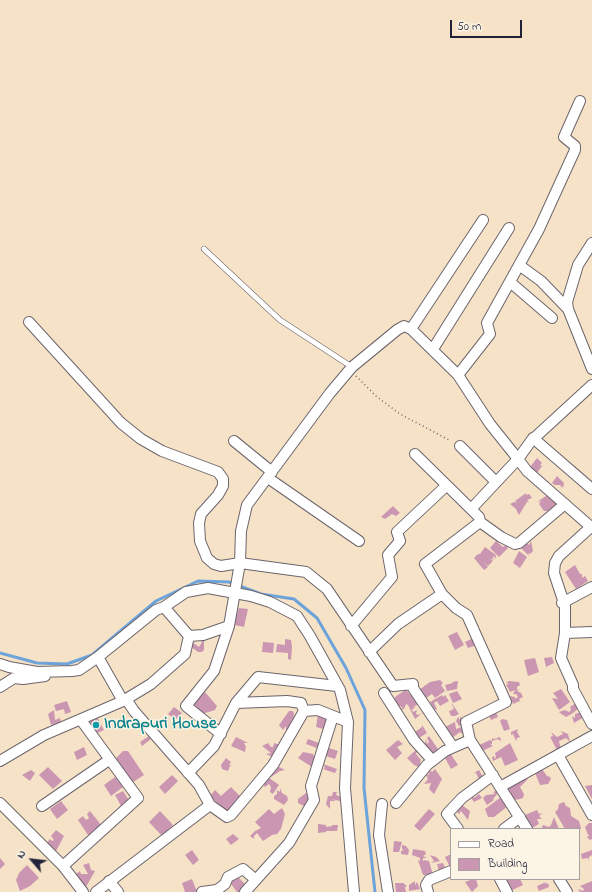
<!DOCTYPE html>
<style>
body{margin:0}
#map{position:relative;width:592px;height:892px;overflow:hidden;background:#f6e2c6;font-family:"Indie Flower",sans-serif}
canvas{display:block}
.legend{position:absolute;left:450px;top:828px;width:130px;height:52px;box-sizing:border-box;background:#fcf5e5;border:1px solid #a5a1a1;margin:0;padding:5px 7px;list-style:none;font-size:12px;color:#22223b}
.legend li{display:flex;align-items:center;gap:8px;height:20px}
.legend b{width:20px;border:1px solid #a5a1a1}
.north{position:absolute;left:12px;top:840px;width:40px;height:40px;-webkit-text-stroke:3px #fcf5e5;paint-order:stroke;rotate:298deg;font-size:11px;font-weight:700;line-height:16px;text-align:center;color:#22223b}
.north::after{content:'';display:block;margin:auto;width:14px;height:18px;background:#22223b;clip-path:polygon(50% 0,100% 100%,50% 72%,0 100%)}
.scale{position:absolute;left:450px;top:20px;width:72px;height:18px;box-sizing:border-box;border:2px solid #22223b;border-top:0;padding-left:5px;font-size:12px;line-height:14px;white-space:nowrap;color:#22223b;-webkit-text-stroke:3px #fcf5e5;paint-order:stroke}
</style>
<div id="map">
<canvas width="592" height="892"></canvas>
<ul class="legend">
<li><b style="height:5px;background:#fff"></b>Road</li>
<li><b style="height:11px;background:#cb96b2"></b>Building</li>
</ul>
<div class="north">N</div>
<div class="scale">50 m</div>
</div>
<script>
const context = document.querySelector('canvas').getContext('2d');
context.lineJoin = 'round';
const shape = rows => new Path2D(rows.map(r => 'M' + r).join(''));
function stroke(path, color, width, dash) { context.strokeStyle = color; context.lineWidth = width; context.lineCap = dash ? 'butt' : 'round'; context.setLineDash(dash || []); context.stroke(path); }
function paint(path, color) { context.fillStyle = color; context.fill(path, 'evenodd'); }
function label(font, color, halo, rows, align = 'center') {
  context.font = font + ' "Indie Flower",sans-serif'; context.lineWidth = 3; context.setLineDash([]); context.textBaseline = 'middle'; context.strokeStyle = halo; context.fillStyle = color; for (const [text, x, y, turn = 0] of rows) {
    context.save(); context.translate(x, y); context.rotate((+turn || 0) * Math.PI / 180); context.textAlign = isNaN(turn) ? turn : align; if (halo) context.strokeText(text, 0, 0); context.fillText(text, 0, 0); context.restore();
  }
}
const stream = shape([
 [0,653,37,663,67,664,92,655,156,601,198,581,229,582,261,594,294,599,317,618,346,668,365,710,364,788,375,892]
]);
const building = shape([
 [537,458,542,463,540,465,542,466,537,473,530,467],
 [557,476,564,483,563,488,561,485,562,489,560,485,555,485,552,483],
 [526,493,526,495,529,494,532,498,527,500,529,502,527,502,519,515,516,509,510,504,514,502,517,503,515,501],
 [549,494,558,504,548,511,544,511,539,504,541,501,537,502],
 [393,506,400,513,396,516,392,514,385,519,381,517],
 [496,541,503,547,506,545,508,548,499,557,490,548],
 [531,541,533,551,530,554,528,553,529,556,519,546,525,542,529,545],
 [485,547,496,555,495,560,494,555,493,558,490,560,493,559,492,562,488,566,483,562,488,567,484,570,474,558,478,554,480,554],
 [519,551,527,557,520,568,513,563],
 [575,565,580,574,582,574,582,578,585,576,588,581,576,589,565,572],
 [239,608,248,609,244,627,235,625,233,622,234,614,237,613],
 [457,632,464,645,455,650,448,636],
 [473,638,477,645,468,648,465,642],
 [204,639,204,650,202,652,198,652,190,646,192,642,199,647,202,642,199,640],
 [285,639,291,640,292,647,291,660,288,659,288,653,276,652,277,644,285,645],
 [263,642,274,643,273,653,262,652],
 [552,657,554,663,546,667,544,658],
 [535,658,539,672,528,676,524,660],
 [440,680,443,683,441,685,445,691,435,698,432,694,425,699,419,690,430,682],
 [458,681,457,689,447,691,445,685,453,683,452,682],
 [509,681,519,682,520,685,517,687,517,690,520,689,517,691,521,693,523,697,519,699,520,701,513,704,510,696,515,697,515,699,518,697,516,694,513,694,515,690,510,692,508,688,506,685,509,684,506,683],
 [561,689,570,702,559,710,552,698,558,699,553,693],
 [406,690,419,704,412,707,416,706,412,710,413,712,417,710,416,714,419,715,424,712,415,719,408,705,406,704,404,709,401,710,402,707,398,706,394,699,396,696],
 [457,691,462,699,453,703,449,694],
 [205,692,217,706,215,710,202,714,193,703],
 [442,695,443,697,445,695,449,701,440,706,437,701,434,703,437,709,435,710,430,702],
 [67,701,71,712,65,714,64,709,56,711,54,705],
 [451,702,459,714,455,716,451,716,449,711,454,709],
 [577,702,580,707,573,713,566,717,560,713,559,712,565,710,569,712,571,710,570,707],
 [174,707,182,713,175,720,168,714],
 [495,709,498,717,491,720,488,713],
 [54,710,55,720,60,718,61,722,51,725,48,714],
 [289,711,293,711,294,714,293,722,286,731,286,726,283,730,279,725],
 [581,712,584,717,574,723,572,716,575,718,575,714],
 [318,714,329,716,327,730,316,727],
 [96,715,104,730,95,734,87,719],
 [460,716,462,719,462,726,459,726,456,721,458,717,460,720],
 [502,719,507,720,510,729,504,731,500,721],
 [455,722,456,729,461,727,464,735,460,732,452,738,443,728],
 [422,725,427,733,419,738,415,732,422,727],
 [518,729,517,732,520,737,517,738,516,741,513,734,511,735,511,732],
 [561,731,568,734,570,742,566,738,559,741,561,750,558,752,550,737,553,736,551,732,557,737,563,734],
 [149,736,151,739,142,746,140,742],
 [429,736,440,752,434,755,425,744,426,739,427,744,429,742,427,738],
 [236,737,248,743,244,743,246,747,245,752,231,746],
 [500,737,501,741,497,739,492,741,492,744,490,744,493,746,480,752,477,746,490,740,492,741,492,738,494,739],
 [308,739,319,743,317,748,306,744],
 [398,740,403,744,397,747,402,753,395,760,386,750],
 [268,743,271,747,273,747,274,743,280,745,275,749,273,757,266,754,271,753,262,746],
 [510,743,518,760,505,766,501,757,493,761,492,757,494,756,495,759,496,757,495,753],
 [84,747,87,755,77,760,74,752],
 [329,748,338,751,335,759,326,756],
 [418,748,416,754,421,760,419,767,414,765,407,758],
 [123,751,128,751,144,775,130,784,114,760],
 [303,752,313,754,316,761,312,767,298,758],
 [450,753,458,765,451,769,444,756],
 [226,758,231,762,229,765,233,766,230,766,228,771,222,769,221,765],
 [323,764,337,769,335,773,323,769,325,768],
 [48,767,62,781,53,789,39,775],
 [279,767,285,770,280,771,271,777,269,775],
 [435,769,442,779,434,794,429,789,431,783,424,784,428,779,426,775,430,774,428,773,430,770,432,772],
 [542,769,547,776,550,777,551,779,548,784,540,785,535,773],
 [31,770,35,773,30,781,22,775],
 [479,770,483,777,479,779,476,773,474,773],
 [172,775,178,781,165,794,159,787],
 [115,777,123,787,111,796,104,785],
 [268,777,279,785,273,794,270,792,271,787,269,784,265,787,263,784,267,781],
 [528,779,520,787,524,794,523,798,520,799,514,800,503,789,515,781],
 [592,785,592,799,585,786],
 [231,787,242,798,228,813,210,796,215,790,221,796],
 [280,788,282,793,287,796,288,800,284,805,274,799,274,796,277,794,277,790,280,792],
 [123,791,130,802,121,806,115,795],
 [496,791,498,793,493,799,494,800,487,805,483,798,486,795,495,794,493,792],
 [333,792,337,792,336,795,341,797,340,801,331,799,336,801,330,801,330,809,326,804,328,796,332,796],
 [306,793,312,796,308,808,298,803,298,799],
 [471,794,474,798,479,794,482,798,474,802,470,796],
 [501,797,508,806,494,817,488,817,485,809],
 [61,801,68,810,57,819,50,809],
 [564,802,566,806,570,808,571,816,579,821,581,828,579,831,579,829,565,829,555,812,558,809,559,804],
 [462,805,470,811,468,820,461,811,459,814,454,809],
 [282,808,285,814,281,829,277,834,272,835,263,841,257,833,254,836,254,839,250,836,255,831,261,828,255,822,269,809,274,814],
 [429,809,435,814,420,831,414,826],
 [537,810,539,814,543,813,539,816,542,819,537,819,539,824,532,828,524,817,525,815],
 [90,811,102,826,88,835,78,820,83,816,86,820,89,818,87,814],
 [160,811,173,825,162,836,149,822],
 [554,817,559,829,543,829,542,827,543,825,549,827,551,825],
 [589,823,592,823,592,839,590,840,587,837,590,835,588,835,585,827],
 [318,824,326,825,326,827,332,826,332,825,338,825,337,831,326,831,326,832,318,833],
 [56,830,64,836,55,853,46,844,50,839,52,841,54,840,51,836],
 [233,834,239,839,231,845,226,839],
 [394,841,402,842,399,852,393,852],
 [402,845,406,846,409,850,408,855,401,854,401,851,404,850,402,849],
 [413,849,425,851,426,854,423,856,427,858,423,858,423,862,424,860,429,861,433,875,423,875,418,860,420,861,420,858,412,855],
 [192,850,199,860,193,865,185,855],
 [592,850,592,855,589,857,589,861,588,858,582,859,581,854],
 [430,855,436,857,440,861,431,863,434,861],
 [449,855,451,855,451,869,445,857],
 [0,858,5,864,0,869],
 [89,863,91,870,95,871,86,887,76,874,80,871,81,874,88,874,83,865],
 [443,863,446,869,439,872,437,864],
 [27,865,39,878,30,886,20,891,16,880,19,873],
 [235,874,247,886,242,892,237,892,228,880],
 [192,879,197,892,185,892,182,883],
 [473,879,476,879,478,886,472,892,465,882],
 [505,879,520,879,523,885,508,892],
 [415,881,415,885,417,882,420,889,409,891,409,885],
 [592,881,592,892,580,892,578,889,583,891,584,889,580,886],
 [546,882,545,884,548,883,549,887,539,891,537,886],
 [395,883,403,883,407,886,405,887,406,892,396,892]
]);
const path = shape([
 [356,376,377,397,400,414,451,441]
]);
const lane = shape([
 [204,249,280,320,352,367]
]);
const street = shape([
 [592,243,578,265,567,302,568,309,592,369],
 [519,265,541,281,568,309],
 [510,282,552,318],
 [29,322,121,423,141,439,162,451,218,472,223,479,223,486,218,495,201,514,199,523,200,541,207,558,214,564,221,566,240,563,229,626,214,671,186,706,221,734],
 [411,329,483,220],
 [433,349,509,228],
 [458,375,490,334,487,323,539,229,575,150,575,146,564,137,580,101],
 [533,438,592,489],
 [234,441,272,472],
 [460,446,496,482],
 [415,454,479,517,480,522,476,525,425,564,442,594,456,608,467,615,506,702,466,722,470,740],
 [268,478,359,541],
 [472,508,518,459,527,471,591,527],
 [480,522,501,537,515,544,519,543,565,504],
 [592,526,559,556,555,563,554,573,565,606,565,633,561,658,573,685,573,689,592,724],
 [562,603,592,587],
 [164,607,189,636],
 [351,626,392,577,388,555,400,541,397,532,446,486],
 [565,633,592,632],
 [369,652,398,624,442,594],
 [98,657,156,610,164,607,186,592,208,588,251,596,270,602,297,616,310,636,340,690,348,722,345,788,354,892],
 [0,664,9,667,37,672,72,671,79,670,98,657,123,701],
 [0,687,14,678,23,679,45,676],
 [384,693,414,740,432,760],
 [126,699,134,711,199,785,210,805,227,817,231,815,273,765,304,711],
 [236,703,258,677,337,686],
 [453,747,413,688,413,684,393,686,327,589,306,572,240,563,241,531,247,505,330,393,352,367,397,330,404,326,411,329,458,375,490,424,518,459,531,441,592,385],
 [558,755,592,815],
 [0,761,44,735,123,701,151,684,185,654,189,636,203,635,229,626],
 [188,773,214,746,236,703,287,701,301,703,304,711,318,710,348,722],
 [500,787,592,736],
 [0,803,63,866,83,892],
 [396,803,427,765,445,751,470,740,527,829],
 [382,804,379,835,388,892],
 [42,806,109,760],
 [458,829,447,814,462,798,493,775],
 [504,829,520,817],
 [63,866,138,798,81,720],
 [500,879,507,892],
 [559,879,567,892],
 [109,881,118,892],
 [96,892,210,805],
 [202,892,217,890,225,884,228,877,243,869,256,880],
 [245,892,289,843,314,800,311,786,333,716],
 [428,892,426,885,429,880,451,871]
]);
const markers = [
 [96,725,4,"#0f9aa8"]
];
const cultureNames = [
 ["Indrapuri House",104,725]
];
stroke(stream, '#6da3db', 3);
paint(building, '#cb96b2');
stroke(lane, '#6c656c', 6);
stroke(street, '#6c656c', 12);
stroke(path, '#6c656c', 1.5, [1, 3]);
stroke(lane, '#fff', 5);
stroke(street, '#fff', 10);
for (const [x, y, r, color] of markers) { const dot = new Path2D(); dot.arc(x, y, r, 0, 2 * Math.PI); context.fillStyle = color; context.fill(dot); stroke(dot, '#fcf5e5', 1.5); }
label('bold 17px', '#0d838f', '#fcf5e5', cultureNames, 'left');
</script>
